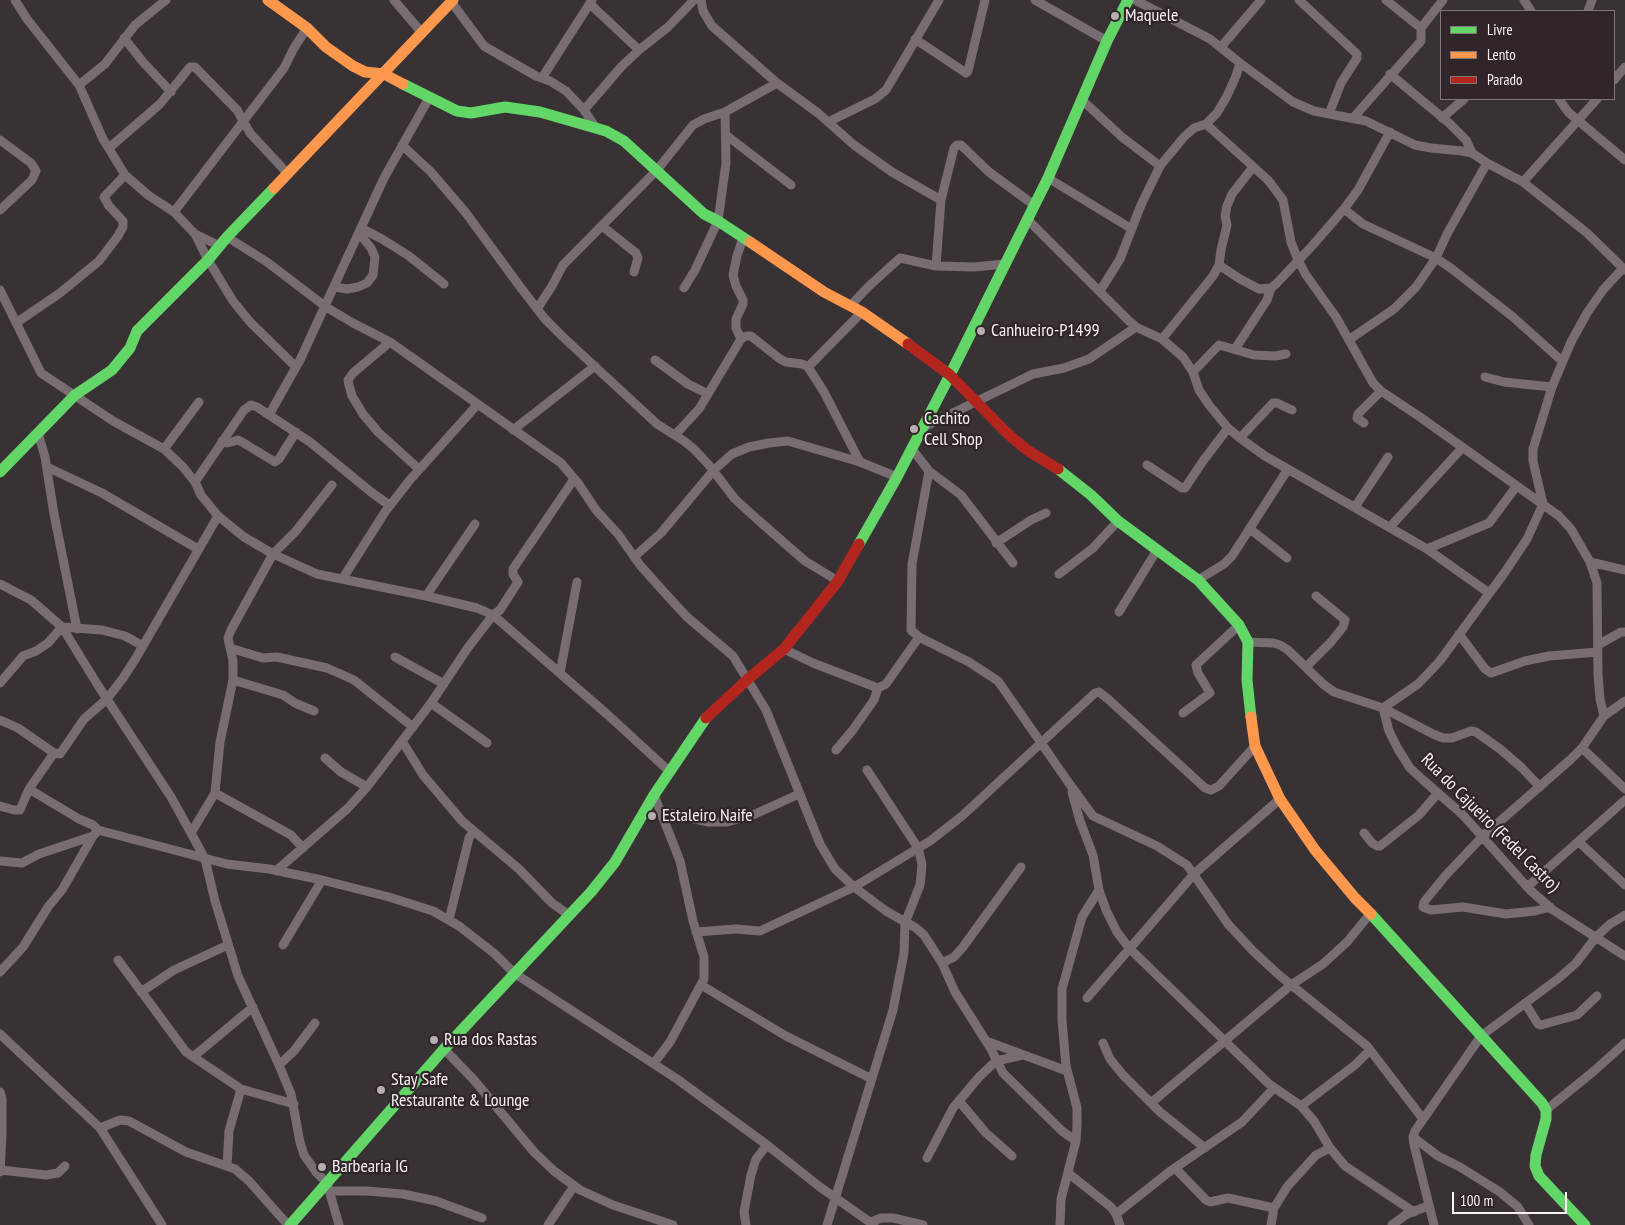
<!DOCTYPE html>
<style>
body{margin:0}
#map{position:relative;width:1625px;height:1225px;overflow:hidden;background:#383234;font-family:"PT Sans Narrow",sans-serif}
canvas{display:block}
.legend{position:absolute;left:1440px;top:10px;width:175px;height:90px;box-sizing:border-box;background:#302629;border:1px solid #81787b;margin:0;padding:6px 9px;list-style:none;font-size:15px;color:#faf3f5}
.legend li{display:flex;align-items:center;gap:10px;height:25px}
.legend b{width:25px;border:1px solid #81787b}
.scale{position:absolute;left:1452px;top:1192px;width:115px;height:22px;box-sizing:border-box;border:2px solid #faf3f5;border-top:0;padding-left:6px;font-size:15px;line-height:18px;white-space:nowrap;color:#faf3f5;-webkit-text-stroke:4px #302629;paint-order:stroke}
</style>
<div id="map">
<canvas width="1625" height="1225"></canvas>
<ul class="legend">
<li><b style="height:6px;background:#63d668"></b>Livre</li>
<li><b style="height:6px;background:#ff974d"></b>Lento</li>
<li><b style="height:6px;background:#b3261e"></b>Parado</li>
</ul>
<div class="scale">100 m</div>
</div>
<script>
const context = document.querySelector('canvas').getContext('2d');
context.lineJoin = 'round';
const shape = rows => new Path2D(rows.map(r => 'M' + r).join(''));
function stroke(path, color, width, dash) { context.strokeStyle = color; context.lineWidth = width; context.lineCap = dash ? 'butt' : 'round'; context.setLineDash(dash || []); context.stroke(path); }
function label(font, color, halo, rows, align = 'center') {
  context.font = font + ' "PT Sans Narrow",sans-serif'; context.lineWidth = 4.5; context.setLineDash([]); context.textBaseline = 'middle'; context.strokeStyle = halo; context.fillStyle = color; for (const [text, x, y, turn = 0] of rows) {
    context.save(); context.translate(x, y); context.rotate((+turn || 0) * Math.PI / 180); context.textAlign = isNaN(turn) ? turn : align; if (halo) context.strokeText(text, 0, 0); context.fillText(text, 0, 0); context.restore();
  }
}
const street = shape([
 [15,0,27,19,79,85,103,139,125,175,148,195,174,212,195,234,208,260,233,301,250,322,296,367],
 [394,0,422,33],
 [450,0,484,46,536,76,550,81,566,91,584,110],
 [701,0,703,11,712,26,777,83,818,113,854,145,892,172,941,200],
 [1035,0,1107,41],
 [1135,0,1210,39,1240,63,1293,102,1314,111,1366,121,1415,145,1431,148,1462,151,1472,153,1487,163,1523,182,1587,233,1625,270],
 [1299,0,1357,54,1357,58,1341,83,1329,114],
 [1386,0,1421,28],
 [1524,0,1531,11],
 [590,4,639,50],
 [1588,11,1592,0],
 [124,38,143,62,171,92],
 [915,39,966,73,968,71,985,0],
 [1221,47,1261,0],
 [1390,74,1449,123,1466,140,1472,153],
 [542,78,592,0],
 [1614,80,1625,67],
 [79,85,105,64,135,25,166,0],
 [1559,99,1568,112,1625,160],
 [1082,100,1122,137,1160,166],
 [1354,117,1421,41,1421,28,1443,0],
 [1442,118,1464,99],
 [828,122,875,99,886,90,939,0],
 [1206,124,1268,180,1283,200,1291,242,1298,260,1306,275,1336,317,1373,383,1381,391,1420,417,1559,516,1571,529,1590,562,1597,583,1598,674,1600,699,1604,716],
 [596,128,584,110,621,67,639,50,668,27,694,0],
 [726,135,791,185],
 [0,140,31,163,36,171,32,180,0,210],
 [402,145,431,172,466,213,521,288,545,319,563,337,657,424,684,441,694,449,708,464,735,499,758,520,805,561,838,581],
 [109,148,160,104,190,67,195,67,237,110,250,133,288,174],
 [1048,178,1132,229],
 [1523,182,1597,99],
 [1344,209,1363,224,1436,258,1452,269,1513,317,1562,361],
 [174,212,284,68,294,48,307,28],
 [1027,219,1128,320,1136,327,1162,339,1183,357,1193,372,1199,390,1209,405,1228,428,1240,438,1265,456,1427,549,1489,593],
 [602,226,636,253,638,258,634,272],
 [361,228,382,239,409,256,444,284],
 [195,234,220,246],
 [227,237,267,262,326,307,353,323,390,342,561,463,578,483,596,510,618,534,640,565,664,592,687,617,733,656,766,710,820,844,835,869,854,887,886,911,916,928,924,935,942,963,955,992,991,1049,1003,1073,1062,1131,1076,1141],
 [1219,265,1240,279,1259,289,1271,288,1276,284,1312,246,1344,209,1358,190,1390,132],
 [936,266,941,200,954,148,957,145,961,145,989,172,1034,205],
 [1623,268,1603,290,1587,313,1571,342,1552,387,1533,449,1533,461,1543,504,1527,539,1505,572,1439,662,1418,684,1383,708,1389,731,1398,749,1410,768,1423,780,1462,814,1530,890,1553,910,1625,956],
 [335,287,347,289,358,287,367,283,373,275,375,257,371,248,359,233],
 [684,288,695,270,718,221,726,163,725,112],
 [0,290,41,373,113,421,164,449,183,467,195,482,201,495,218,516,244,537,273,554,317,574,426,596,477,608,493,615,608,715,670,772],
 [1100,291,1120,259,1141,205,1160,166,1184,137,1194,128,1206,124,1217,113,1227,96,1236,76,1240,63],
 [850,306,869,286,900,258,936,266,974,267,1005,264],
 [537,309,552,286,563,265,657,170,693,125,704,119,725,112,777,83],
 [16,323,60,293,99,261,118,236,123,227,123,221,109,206,104,197,125,175],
 [741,339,736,328,736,319,743,304,743,300,736,286,733,275,737,256,743,238],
 [1162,339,1213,276,1219,265,1221,250,1227,225,1225,216,1227,206,1232,194,1253,167],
 [1350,339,1394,309,1416,287,1436,258,1447,234,1487,163],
 [390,342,353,373,348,380,349,385,352,396,363,414,378,432,419,469],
 [1235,349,1267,300,1271,288],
 [655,360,688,384,708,394],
 [808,367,862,312],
 [1193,372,1219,345,1254,355,1275,356,1286,354],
 [1485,377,1504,382,1552,387],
 [269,415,300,360,384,178,429,98],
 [1364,423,1357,418,1358,414,1381,391],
 [924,427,1033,374,1064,368,1089,359,1136,327],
 [513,430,595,366],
 [38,433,45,457,54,514,77,629],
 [675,435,699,409,741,339,746,336,751,336,780,359,786,362,802,364,808,367,824,392,860,462],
 [1240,438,1273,403,1277,403,1292,410],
 [222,441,227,443,238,440,242,442,275,462,279,459,296,432],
 [164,449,199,402],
 [912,449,929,471,961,495,1013,563],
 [1147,465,1182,488,1185,488,1203,461,1228,428],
 [47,467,102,493,198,549],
 [929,471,912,564,911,630,919,637,969,662,998,681,1071,786,1093,816,1157,846,1187,865,1228,924,1253,951,1279,975,1367,1046,1423,1119],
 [195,482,244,410,251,405,257,407,310,442,371,492,389,505],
 [1355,507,1388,457],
 [1390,527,1462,448],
 [1250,529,1287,558],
 [996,543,1031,520,1046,513],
 [1427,549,1489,523,1516,487],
 [634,557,661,533,713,471,732,454,749,447,769,443,788,441,860,462,897,477],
 [1590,562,1625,570],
 [1059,574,1093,548,1118,521],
 [343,578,385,512,409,481,477,405],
 [1198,580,1224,564,1232,556,1288,469],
 [0,584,31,600,62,627,99,687,171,797,191,833,205,859,215,901,238,976,279,1065,291,1094,300,1142,304,1155,316,1172,327,1183,339,1225],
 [426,596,475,524],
 [1119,612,1157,550],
 [1459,634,1485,669,1491,673,1525,661,1549,656,1598,652],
 [1248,642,1273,643,1280,645,1288,650,1323,684,1334,692,1383,708,1433,734,1443,738,1452,738,1471,731,1476,732,1500,749,1521,767,1540,787],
 [1598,645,1621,632,1625,632],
 [230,648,263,658,277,657,327,668,354,680,413,727],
 [784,649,813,663,878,688,886,684,919,637],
 [395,657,444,684],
 [1306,667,1331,642,1343,627,1345,620,1316,596],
 [560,673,577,582],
 [233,680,283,695,295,703,314,711],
 [0,683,23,656,36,651,48,643,62,627,102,630,125,636,143,646],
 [431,703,487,743],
 [1183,713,1210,693,1198,673,1196,665,1239,625],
 [0,720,18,728,54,753,29,789,79,819,93,825,98,830,93,836,62,890,48,907,23,947,0,972],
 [402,741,423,775,462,821,519,869,552,903,569,915],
 [1582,748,1625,789],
 [836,750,852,731,874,700,878,688],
 [54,753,60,754,84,719,107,699,123,678,136,658,218,516],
 [325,758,341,772,367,787],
 [1072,792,1080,821,1093,855,1099,890,1106,910,1117,932,1129,948,1269,1084,1301,1106,1314,1121,1330,1148,1345,1166,1414,1212],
 [215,793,291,835,303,848],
 [0,806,14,810,20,810,29,789],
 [661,811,708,822,727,822,753,815,799,794],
 [98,830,227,864,269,869,322,880,389,897,433,911,459,926,495,954,514,973,677,1079,767,1145,820,1187,874,1225],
 [191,833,215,793,220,742,233,680,233,661,228,638,231,630,273,554,296,531,332,485],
 [1364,833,1372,843,1377,846,1380,846,1419,815,1438,793],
 [1579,842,1625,885],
 [0,861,22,863,39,854,93,836],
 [276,871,347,809,367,787,431,703,467,649,493,615,500,610,518,582,513,574,513,569,574,479],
 [1527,887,1625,800],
 [1550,907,1535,911,1506,914,1463,907,1431,910,1423,907,1424,902,1446,875,1482,837,1570,760,1582,748,1604,716,1625,701],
 [449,920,469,838,473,832],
 [696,932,736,929,760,931,854,887,930,841,962,816,1095,693,1099,692,1108,699,1205,788,1211,790,1219,786,1255,746],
 [283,945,322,880],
 [118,960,186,1052,241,1089,294,1104],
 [942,963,954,957,963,947,1021,867],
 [701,985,786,1036,872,1079],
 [141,992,174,970,228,945],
 [1087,998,1194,874,1280,799],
 [1525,1003,1538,1024,1541,1025,1577,1015,1597,996],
 [0,1034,100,1128,162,1225],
 [986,1041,1067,1071],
 [1103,1043,1110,1059,1123,1075,1160,1112,1205,1148],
 [444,1049,474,1080,534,1152,554,1171,580,1190,613,1205,673,1225],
 [193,1057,253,1007],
 [654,1063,670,1042,704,979,704,957,693,921,680,861,654,795],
 [279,1065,294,1051,315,1023],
 [0,1092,2,1099,2,1136,0,1172],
 [959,1101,985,1132,1012,1156],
 [1151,1103,1291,985,1323,964,1347,942,1370,914],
 [1301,1106,1355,1065,1370,1050],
 [1546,1110,1594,1071,1625,1043],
 [100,1128,120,1120,129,1121,186,1152,235,1169,249,1181,288,1225],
 [1413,1137,1438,1156,1460,1167,1500,1192,1518,1207,1529,1225],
 [927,1158,953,1108,979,1077,996,1061,1023,1055],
 [227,1166,229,1131,241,1089],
 [1175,1168,1206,1200,1210,1202,1228,1198,1274,1208],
 [0,1170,46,1175,58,1173,65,1166],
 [1068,1173,1111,1207,1116,1214,1120,1225],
 [330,1191,367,1191,403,1194,436,1201,482,1218],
 [1116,1214,1169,1172,1242,1122,1274,1088],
 [871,1222,881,1218,893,1218,923,1225],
 [548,1225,574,1186],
 [746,1225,744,1212,751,1175,756,1159,767,1145],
 [827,1225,893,1010,904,953,905,923,920,885,921,876,922,864,918,848,867,770],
 [1060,1225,1061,1199,1076,1141,1077,1125,1077,1108,1066,1066,1062,1020,1062,989,1082,917,1099,890],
 [1271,1225,1274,1208,1287,1187,1316,1155,1330,1148],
 [1392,1225,1407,1214,1428,1206],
 [1434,1225,1414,1145,1413,1137,1415,1131,1481,1036,1559,978,1576,963,1596,937,1610,924,1625,915]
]);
const fast = shape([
 [403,84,457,111,471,113,505,107,540,112,606,131,624,141,704,214,718,221,750,242],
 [1058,469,1091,495,1118,521,1198,580,1239,625,1248,642,1247,680,1251,717],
 [0,472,75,395,112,370,130,348,137,331,208,260,227,237,274,188],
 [859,544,897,477,950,375,1048,178,1107,41,1128,0],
 [1371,914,1542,1103,1546,1110,1546,1119,1536,1155,1535,1166,1539,1176,1585,1225],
 [290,1225,444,1049,591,892,615,862,654,795,706,718]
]);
const slow = shape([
 [268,0,307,28,326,47,353,66,365,72,384,74,403,84],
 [274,188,453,0],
 [750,242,824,292,862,312,908,344],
 [1251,717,1255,746,1280,799,1315,850,1355,898,1371,914]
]);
const jam = shape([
 [908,344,950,375,1008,434,1027,450,1058,469],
 [706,718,748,679,784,649,838,581,859,544]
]);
const markers = [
 [1115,16,5,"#b6afb1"],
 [981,331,5,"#b6afb1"],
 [914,429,5,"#b6afb1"],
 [652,816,5,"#b6afb1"],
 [434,1040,5,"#b6afb1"],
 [381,1090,5,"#b6afb1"],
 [322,1167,5,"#b6afb1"]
];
const poiNames = [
 ["Maquele",1125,16],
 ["Canhueiro-P1499",991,331],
 ["Cachito",924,419],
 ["Cell Shop",924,440],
 ["Estaleiro Naife",662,816],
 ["Rua dos Rastas",444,1040],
 ["Stay Safe",391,1080],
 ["Restaurante & Lounge",391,1101],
 ["Barbearia IG",332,1167]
];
const streetNames = [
 ["Rua do Cajueiro (Fedel Castro)",1490,823,45]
];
stroke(street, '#776d73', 9);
stroke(fast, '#63d668', 11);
stroke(slow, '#ff974d', 11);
stroke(jam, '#b3261e', 11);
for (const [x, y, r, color] of markers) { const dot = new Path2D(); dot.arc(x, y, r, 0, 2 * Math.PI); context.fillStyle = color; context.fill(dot); stroke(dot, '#302629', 2); }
label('18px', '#faf3f5', '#302629', poiNames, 'left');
label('18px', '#faf3f5', '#302629', streetNames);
</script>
